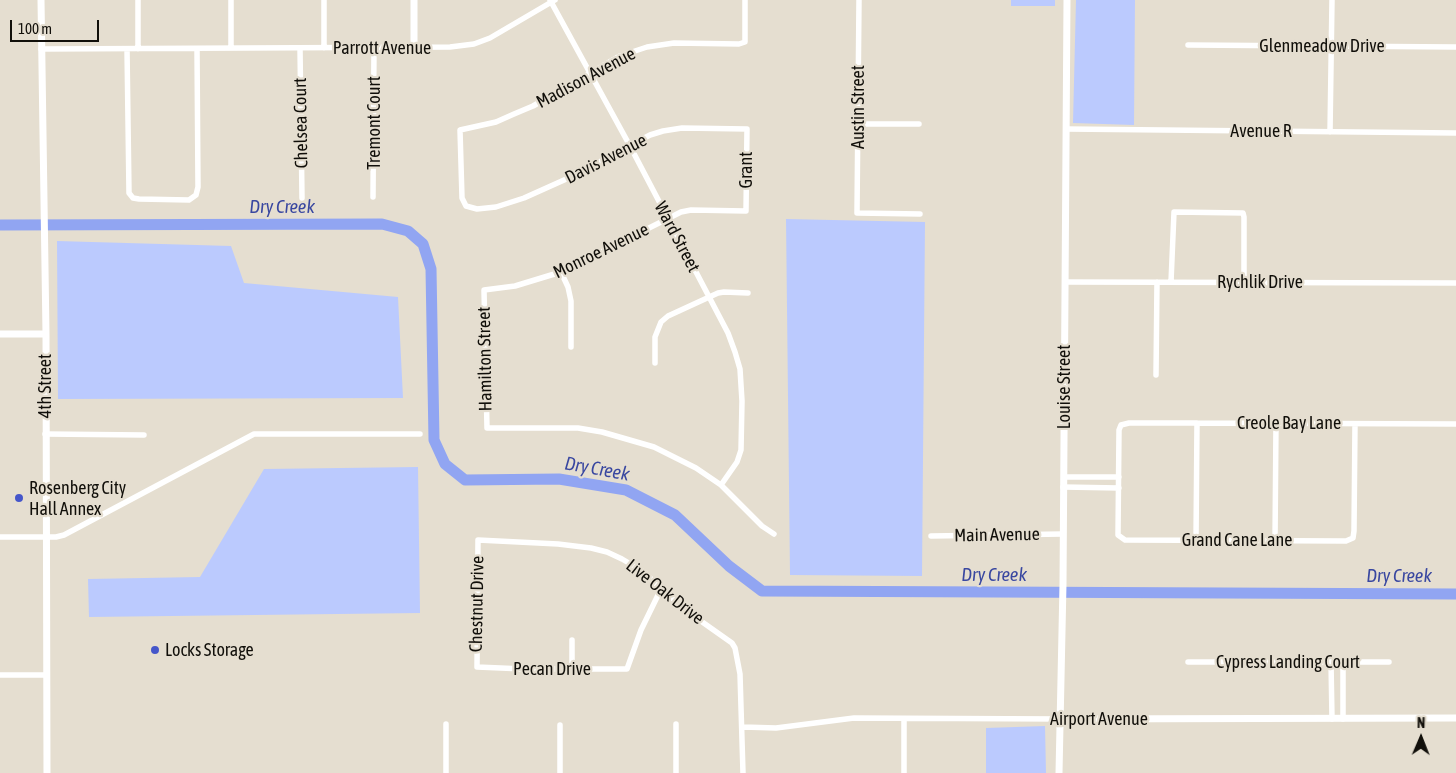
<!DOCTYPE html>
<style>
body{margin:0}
#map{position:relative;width:1456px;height:773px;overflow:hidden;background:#e5ded0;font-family:"Asap Condensed",sans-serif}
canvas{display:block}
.north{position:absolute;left:1396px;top:713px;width:50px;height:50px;-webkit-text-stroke:4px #e5ded0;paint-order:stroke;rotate:1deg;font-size:14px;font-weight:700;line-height:20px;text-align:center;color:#110f0a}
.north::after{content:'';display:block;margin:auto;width:18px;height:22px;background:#110f0a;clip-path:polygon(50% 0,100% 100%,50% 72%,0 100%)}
.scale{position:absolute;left:10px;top:20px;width:89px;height:22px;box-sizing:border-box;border:2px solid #110f0a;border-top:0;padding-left:6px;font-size:15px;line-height:18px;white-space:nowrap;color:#110f0a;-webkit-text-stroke:4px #e5ded0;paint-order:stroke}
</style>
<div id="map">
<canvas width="1456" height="773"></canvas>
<div class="north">N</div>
<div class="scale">100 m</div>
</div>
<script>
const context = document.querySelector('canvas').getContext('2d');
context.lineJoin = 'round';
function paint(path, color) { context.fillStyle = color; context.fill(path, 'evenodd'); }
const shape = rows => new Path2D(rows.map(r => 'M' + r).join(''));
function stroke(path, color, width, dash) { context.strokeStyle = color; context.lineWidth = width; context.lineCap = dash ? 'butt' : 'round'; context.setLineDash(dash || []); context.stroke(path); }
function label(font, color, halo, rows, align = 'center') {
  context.font = font + ' "Asap Condensed",sans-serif'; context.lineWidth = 4.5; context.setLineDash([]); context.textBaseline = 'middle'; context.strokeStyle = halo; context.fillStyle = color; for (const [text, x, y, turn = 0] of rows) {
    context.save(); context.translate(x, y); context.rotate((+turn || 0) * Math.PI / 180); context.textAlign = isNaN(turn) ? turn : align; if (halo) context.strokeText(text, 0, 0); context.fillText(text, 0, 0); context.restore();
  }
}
const green = shape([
 [1011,0,1055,0,1055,6,1011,6],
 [1076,0,1135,0,1134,125,1073,123],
 [786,219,925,222,922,576,790,575],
 [57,241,231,246,244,283,398,297,403,398,58,399],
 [418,467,420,613,89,617,88,579,200,577,264,469],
 [1045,726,1046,773,986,773,986,728]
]);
const river = shape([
 [0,225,382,224,408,231,423,244,431,269,434,440,445,464,465,480,559,479,626,490,675,515,729,566,762,591,1456,594]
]);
const minor = shape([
 [138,0,138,49],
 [231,0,231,48],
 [324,0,324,48],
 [550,0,630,146,728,333,735,352,740,369,742,401,741,450,737,462,721,485],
 [745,0,745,42,739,44,674,43,647,47,620,56,533,106,514,114,496,122,460,130,462,198,466,206,477,209,496,207,524,198,573,176,650,135,663,131,682,128,747,129,746,211,691,210,681,212,561,272,515,286,484,290,487,428,578,428,602,432,654,447,696,468,721,485,762,526,774,534],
 [859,0,857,213,920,214],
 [1188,45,1456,47],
 [300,48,302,198],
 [41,49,450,47,474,44,490,38,555,0],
 [127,49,129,193,133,198,139,199,189,200,196,195,198,187,197,49],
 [858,124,919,124],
 [1066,129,1456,133],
 [1330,132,1332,0],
 [373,197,374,48],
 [561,272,568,287,571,301,571,347],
 [1065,282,1456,283],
 [1171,282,1174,212,1243,213,1244,217,1244,282],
 [655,363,655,337,661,322,668,316,718,293,724,292,748,293],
 [1156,375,1157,282],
 [1355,424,1354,531,1353,538,1346,541,1125,540,1118,535,1119,430,1121,425,1129,423,1197,423,1456,424],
 [45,434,144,435],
 [1064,477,1119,477],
 [1063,487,1119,488],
 [931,536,1063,534],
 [0,537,56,537,64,535,254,434,420,434],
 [1196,540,1197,423],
 [1275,541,1276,423],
 [661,589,641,630,627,669,524,669,477,667,478,540,558,544,591,548,607,552,622,559,644,572,661,589,698,619,732,643,735,648,740,674,743,773],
 [1188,662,1389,662],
 [1331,662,1332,719],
 [1343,662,1343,719],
 [572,669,572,640],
 [0,675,46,675],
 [446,724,446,773],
 [676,724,676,773],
 [560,725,560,773],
 [743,727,776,728,854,718,1060,719],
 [904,773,904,719]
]);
const tertiary = shape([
 [41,0,46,334,47,773],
 [414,0,414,48],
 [0,334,46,334],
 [1060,719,1456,718],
 [1059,773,1063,584,1067,0]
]);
const markers = [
 [19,498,5,"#4556ca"],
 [155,650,5,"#4556ca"]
];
const streetNames = [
 ["Glenmeadow Drive",1322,46],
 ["Parrott Avenue",382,48],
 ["Madison Avenue",586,78,-28],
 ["Austin Street",858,107,-90],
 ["Chelsea Court",301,123,-91],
 ["Tremont Court",374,123,-90],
 ["Avenue R",1261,131],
 ["Davis Avenue",606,159,-27],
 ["Grant",746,170,-90],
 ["Ward Street",677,237,62],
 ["Monroe Avenue",601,251,-26],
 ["Rychlik Drive",1260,282],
 ["Hamilton Street",485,359,-91],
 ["4th Street",45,386,-90],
 ["Louise Street",1064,387,-90],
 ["Creole Bay Lane",1289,423],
 ["Main Avenue",997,535,-1],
 ["Grand Cane Lane",1237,540],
 ["Live Oak Drive",665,592,38],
 ["Chestnut Drive",477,604,-89],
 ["Cypress Landing Court",1288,662],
 ["Pecan Drive",552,669],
 ["Airport Avenue",1099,719]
];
const poiNames = [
 ["Rosenberg City",29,488],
 ["Hall Annex",29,509],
 ["Locks Storage",165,650]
];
const waterNames = [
 ["Dry Creek",282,207],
 ["Dry Creek",597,469,10],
 ["Dry Creek",994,575],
 ["Dry Creek",1399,576]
];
paint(green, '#bbcafe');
stroke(river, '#91a5f2', 11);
stroke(minor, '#fff', 5.5);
stroke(tertiary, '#fff', 7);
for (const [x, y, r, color] of markers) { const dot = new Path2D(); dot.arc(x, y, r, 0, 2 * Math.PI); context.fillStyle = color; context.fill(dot); stroke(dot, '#e5ded0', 2); }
label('18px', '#110f0a', '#e5ded0', streetNames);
label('18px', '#110f0a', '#e5ded0', poiNames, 'left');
label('italic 19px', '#3947a0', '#e5ded0', waterNames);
</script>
